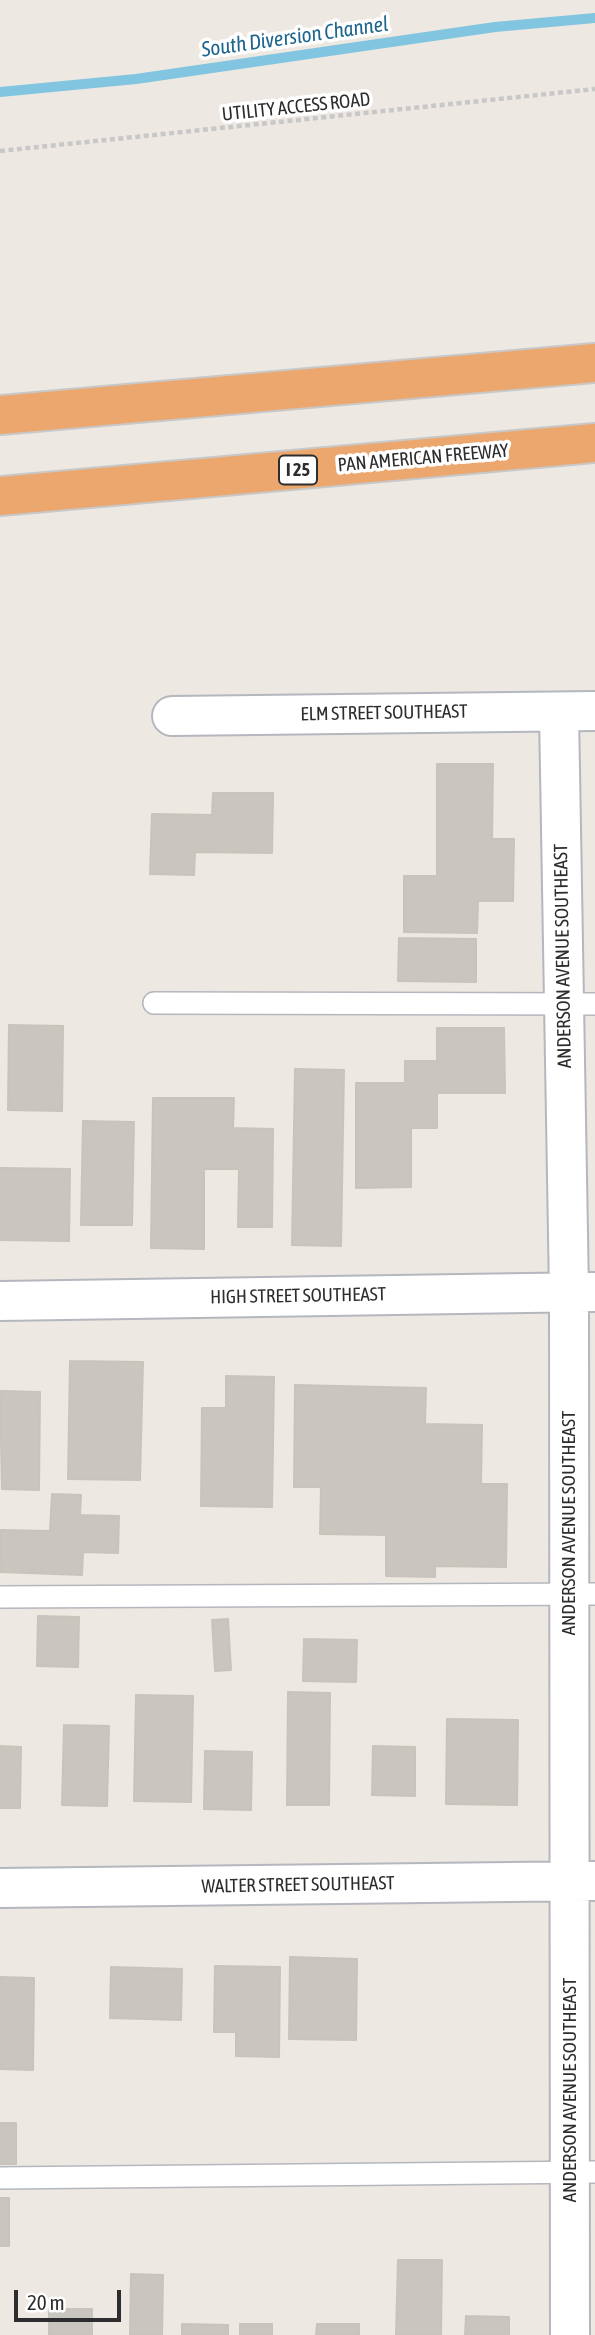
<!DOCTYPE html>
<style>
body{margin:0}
#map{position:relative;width:595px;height:2335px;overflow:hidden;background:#ede8e1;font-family:"Asap Condensed",sans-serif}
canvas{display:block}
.scale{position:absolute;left:14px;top:2290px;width:107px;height:32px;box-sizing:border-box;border:4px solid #2d2d2d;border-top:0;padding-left:9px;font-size:21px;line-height:24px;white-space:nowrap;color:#2d2d2d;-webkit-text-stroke:5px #fff;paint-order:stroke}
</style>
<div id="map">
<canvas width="595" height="2335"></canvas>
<div class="scale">20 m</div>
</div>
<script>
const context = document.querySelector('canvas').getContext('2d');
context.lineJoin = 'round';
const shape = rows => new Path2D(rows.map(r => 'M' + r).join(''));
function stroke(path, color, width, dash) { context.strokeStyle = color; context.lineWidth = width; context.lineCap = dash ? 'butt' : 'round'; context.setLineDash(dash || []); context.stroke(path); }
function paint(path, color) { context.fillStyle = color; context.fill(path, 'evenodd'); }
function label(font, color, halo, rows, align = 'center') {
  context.font = font + ' "Asap Condensed",sans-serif'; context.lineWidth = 7; context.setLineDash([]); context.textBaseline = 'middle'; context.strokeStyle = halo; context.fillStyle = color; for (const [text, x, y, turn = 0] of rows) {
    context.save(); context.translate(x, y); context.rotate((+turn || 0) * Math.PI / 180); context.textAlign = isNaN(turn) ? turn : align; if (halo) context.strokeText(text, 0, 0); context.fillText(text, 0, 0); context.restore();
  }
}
const stream = shape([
 [0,92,136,79,495,27,595,18]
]);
const building = shape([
 [437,764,493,764,492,839,514,839,513,901,478,901,477,933,404,932,404,876,437,876,437,764],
 [213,793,273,793,272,853,195,852,194,875,150,874,152,814,212,815,213,793],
 [399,938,476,939,476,982,398,981,399,938],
 [9,1025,63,1026,62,1111,8,1110,9,1025],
 [437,1028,504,1028,505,1093,437,1093,437,1128,411,1128,411,1187,356,1188,356,1083,405,1083,405,1061,437,1061,437,1028],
 [295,1069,344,1070,341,1246,292,1245,295,1069],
 [153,1098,234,1098,233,1128,273,1129,272,1227,238,1227,239,1169,204,1169,204,1249,151,1248,153,1098],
 [83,1121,134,1122,132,1225,81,1225,83,1121],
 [0,1168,70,1169,69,1241,0,1240,0,1168],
 [70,1361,143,1362,140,1480,68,1479,70,1361],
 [226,1376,274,1377,272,1507,201,1506,202,1408,226,1408,226,1376],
 [295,1385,426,1388,425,1424,482,1425,481,1484,507,1484,506,1567,435,1566,435,1577,386,1576,386,1535,320,1534,321,1487,294,1487,295,1385],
 [0,1391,40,1392,39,1490,2,1489,0,1391],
 [52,1494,81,1495,80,1515,119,1516,118,1553,83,1552,82,1575,0,1572,1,1530,50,1531,52,1494],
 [38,1616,79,1617,78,1667,37,1666,38,1616],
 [228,1619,231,1670,215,1671,212,1620,228,1619],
 [304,1639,357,1640,356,1682,303,1681,304,1639],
 [288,1692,330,1693,329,1805,287,1805,288,1692],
 [136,1695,193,1696,191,1802,134,1801,136,1695],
 [447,1719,518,1720,517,1805,446,1804,447,1719],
 [64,1725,109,1726,107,1806,62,1805,64,1725],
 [0,1746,21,1747,20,1808,0,1808,0,1746],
 [373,1746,415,1747,415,1796,372,1795,373,1746],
 [205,1751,252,1752,251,1810,204,1809,205,1751],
 [290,1957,357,1959,356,2040,289,2039,290,1957],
 [215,1966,280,1967,279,2057,236,2056,236,2032,214,2032,215,1966],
 [111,1967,182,1969,181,2020,110,2018,111,1967],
 [0,1977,34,1978,33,2070,0,2069,0,1977],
 [0,2123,16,2123,16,2164,0,2164,0,2123],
 [0,2198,9,2198,9,2246,0,2246,0,2198],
 [398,2260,442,2260,441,2335,396,2335,398,2260],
 [131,2274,163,2275,162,2335,130,2335,131,2274],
 [49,2309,92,2309,92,2335,49,2335,49,2309],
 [466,2316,509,2317,509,2335,465,2335,466,2316],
 [182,2324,228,2325,228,2335,182,2335,182,2324],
 [240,2324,272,2324,272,2335,240,2335,240,2324],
 [317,2324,359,2324,359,2335,316,2335,317,2324]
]);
const path = shape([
 [0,151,595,89]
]);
const lane = shape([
 [154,1003,595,1004],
 [0,1597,595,1594],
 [0,2178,595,2172]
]);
const street = shape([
 [559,712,569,1292,570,2335],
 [172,716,595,711],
 [0,1301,593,1292],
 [0,1888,595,1881]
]);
const highway = shape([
 [0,415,595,363],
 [0,496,595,443]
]);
const shields = [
 [298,470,38]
];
const shieldNames = [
 ["I 25",298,470]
];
const streetNames = [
 ["UTILITY ACCESS ROAD",296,107,-6],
 ["PAN AMERICAN FREEWAY",423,458,-5],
 ["ELM STREET SOUTHEAST",384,713,-1],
 ["ANDERSON AVENUE SOUTHEAST",563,956,-91],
 ["HIGH STREET SOUTHEAST",298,1296,-1],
 ["ANDERSON AVENUE SOUTHEAST",569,1523,-90],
 ["WALTER STREET SOUTHEAST",298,1885,-1],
 ["ANDERSON AVENUE SOUTHEAST",570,2090,-90]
];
const waterNames = [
 ["South Diversion Channel",295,37,-8]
];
stroke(stream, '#82c5e1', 10);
paint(building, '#c9c6bf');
stroke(building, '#c8c4bb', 2);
stroke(lane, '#b5b7bf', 24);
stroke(street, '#b5b7bf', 42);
stroke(highway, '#c8c8c8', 42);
stroke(path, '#c8c8c8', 4.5, [5, 3.5]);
stroke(lane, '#fff', 21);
stroke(street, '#fff', 38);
stroke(highway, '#eba76e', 38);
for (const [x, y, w] of shields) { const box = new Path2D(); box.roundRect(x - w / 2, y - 14.5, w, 29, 5); context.fillStyle = '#fff'; context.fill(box); stroke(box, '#2d2d2d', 2); }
label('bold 18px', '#2d2d2d', null, shieldNames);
label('19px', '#2d2d2d', '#fff', streetNames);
label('italic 21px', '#1f668f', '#fff', waterNames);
</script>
